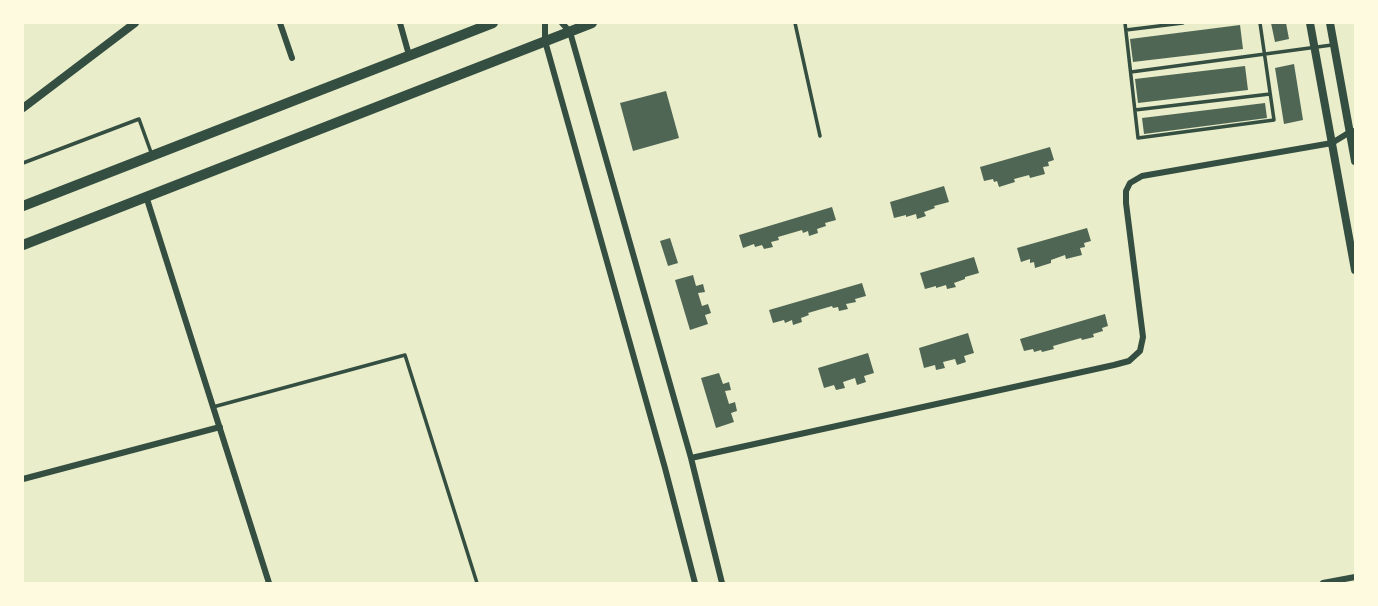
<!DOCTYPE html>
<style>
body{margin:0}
#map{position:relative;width:1378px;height:606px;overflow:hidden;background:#e9edc9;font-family:"Nunito Sans",sans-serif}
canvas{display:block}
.frame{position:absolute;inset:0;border:24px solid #fefae0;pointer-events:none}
</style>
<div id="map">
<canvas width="1378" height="606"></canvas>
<div class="frame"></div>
</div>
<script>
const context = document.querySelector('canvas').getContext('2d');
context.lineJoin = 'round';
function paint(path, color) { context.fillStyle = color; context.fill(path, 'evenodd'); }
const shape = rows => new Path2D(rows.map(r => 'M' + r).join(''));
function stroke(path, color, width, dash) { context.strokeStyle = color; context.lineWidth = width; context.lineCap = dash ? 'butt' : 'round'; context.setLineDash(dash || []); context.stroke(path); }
const building = shape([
 [1271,23,1286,23,1289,39,1275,42],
 [1240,25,1243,49,1133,62,1130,39],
 [1294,64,1303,120,1284,124,1275,68],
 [1245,66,1248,90,1138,103,1135,79],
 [666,91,679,138,633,151,620,103],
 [1265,103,1267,118,1144,134,1142,118],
 [1050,147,1054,160,1048,162,1049,166,1043,167,1045,174,1030,178,1029,175,1014,179,1015,182,999,187,997,181,994,182,993,179,984,181,980,167],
 [944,186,949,202,934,206,935,208,924,212,926,216,917,219,916,214,906,217,906,215,894,218,890,202],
 [832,207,836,220,825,223,826,226,817,229,818,233,809,236,808,231,803,233,802,230,778,237,779,240,771,242,773,247,764,249,762,245,755,247,754,244,743,248,739,235],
 [1087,228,1091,241,1084,243,1085,247,1080,248,1082,255,1066,259,1065,255,1051,260,1051,263,1035,268,1034,262,1030,263,1030,259,1021,262,1017,248],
 [670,238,678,263,668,266,660,241],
 [974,257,979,273,965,277,965,279,954,283,956,287,947,289,946,285,936,288,936,286,925,289,920,273],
 [693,275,696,286,703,284,705,292,698,293,702,306,708,304,711,313,705,315,708,324,690,330,675,280],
 [862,283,866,296,855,299,856,302,846,304,848,309,839,311,838,307,833,308,832,306,808,313,809,315,801,318,802,322,793,325,792,320,785,323,784,320,773,323,769,310],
 [1105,314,1108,326,1102,328,1103,331,1093,334,1094,337,1082,340,1081,338,1053,346,1054,349,1042,352,1041,350,1034,352,1033,349,1024,351,1020,339],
 [968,333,974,353,964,356,966,362,957,365,955,359,943,362,945,368,936,370,935,365,924,368,919,348],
 [868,353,874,373,864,376,866,382,857,385,855,378,843,382,845,388,836,390,834,385,824,388,818,368],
 [719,373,723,384,729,382,731,390,725,391,729,404,735,402,737,411,731,413,734,422,716,428,701,378]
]);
const service = shape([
 [795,23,820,136],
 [1125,23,1138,138,1274,120,1260,23],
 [1126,30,1183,23],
 [1131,72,1332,45],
 [1135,110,1270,94],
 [23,163,139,119,152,155],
 [213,407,405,355,477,583]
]);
const minor = shape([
 [280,23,292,58],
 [400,23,409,55],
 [545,23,545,41,665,468,695,583],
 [562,23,570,32,691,458,722,583],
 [146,196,269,583],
 [691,458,1114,365,1129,361,1140,351,1143,337,1126,203,1126,191,1130,183,1142,176,1332,143,1350,132,1355,131],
 [23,479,220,427],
 [1323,583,1355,577]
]);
const tertiary = shape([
 [1310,23,1355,270],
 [1330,23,1355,161],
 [23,108,135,23]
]);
const trunk = shape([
 [23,206,493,23],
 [23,245,592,23]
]);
paint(building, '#4f6655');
stroke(service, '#344e41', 3.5);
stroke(minor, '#344e41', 6);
stroke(tertiary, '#344e41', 8);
stroke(trunk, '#344e41', 10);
</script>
